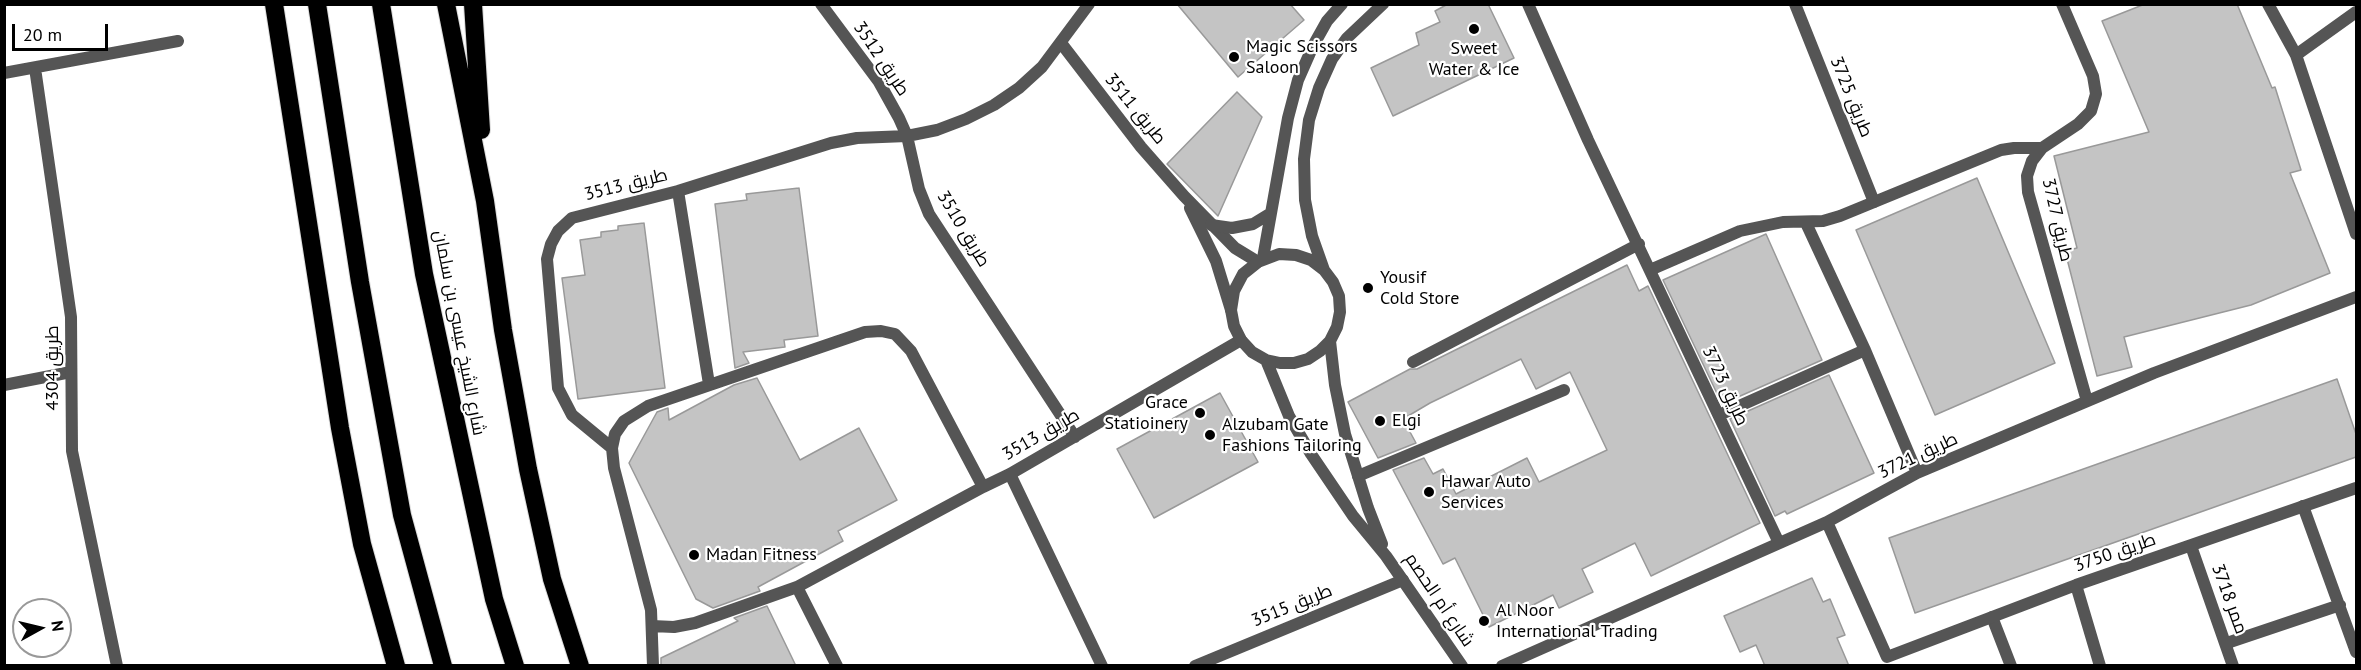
<!DOCTYPE html>
<meta charset="utf-8">
<style>
body{margin:0}
#map{position:relative;width:2361px;height:670px;overflow:hidden;background:#fff;font-family:"PT Sans",sans-serif}
canvas{display:block}
.frame{position:absolute;inset:0;border:6px solid #000;pointer-events:none}
.north{position:absolute;left:12px;top:598px;width:60px;height:60px;box-sizing:border-box;background:#fff;border:2px solid #999;border-radius:50%;rotate:82deg;font-size:16px;font-weight:700;line-height:24px;text-align:center;color:#000}
.north::after{content:'';display:block;margin:auto;width:21px;height:27px;background:#000;clip-path:polygon(50% 0,100% 100%,50% 72%,0 100%)}
.scale{position:absolute;left:12px;top:24px;width:96px;height:27px;box-sizing:border-box;border:3px solid #000;border-top:0;padding-left:8px;font-size:18px;line-height:21px;white-space:nowrap;color:#000;-webkit-text-stroke:4px #fff;paint-order:stroke}
</style>
<div id="map">
<canvas width="2361" height="670"></canvas>
<div class="frame"></div>
<div class="north">N</div>
<div class="scale">20 m</div>
</div>
<script>
const context = document.querySelector('canvas').getContext('2d');
context.lineJoin = 'round';
function paint(path, color) { context.fillStyle = color; context.fill(path, 'evenodd'); }
const shape = rows => new Path2D(rows.map(r => 'M' + r).join(''));
function stroke(path, color, width, dash) { context.strokeStyle = color; context.lineWidth = width; context.lineCap = dash ? 'butt' : 'round'; context.setLineDash(dash || []); context.stroke(path); }
function label(font, color, halo, rows, align = 'center') {
  context.font = font + ' "PT Sans",Cairo,sans-serif'; context.lineWidth = 4.5; context.setLineDash([]); context.textBaseline = 'middle'; context.strokeStyle = halo; context.fillStyle = color; for (const [text, x, y, turn = 0] of rows) {
    context.save(); context.translate(x, y); context.rotate((+turn || 0) * Math.PI / 180); context.textAlign = isNaN(turn) ? turn : align; if (halo) context.strokeText(text, 0, 0); context.fillText(text, 0, 0); context.restore();
  }
}
const building = shape([
 [1177,4,1290,4,1304,20,1238,77,1177,4],
 [1448,4,1488,4,1514,58,1393,116,1371,68,1419,45,1416,33,1440,22,1435,11,1448,4],
 [2145,4,2237,4,2272,88,2275,87,2301,170,2290,173,2330,273,2251,305,2124,337,2132,367,2097,376,2065,251,2077,248,2054,156,2149,132,2102,21,2145,4],
 [1237,92,1262,117,1218,216,1167,164,1237,92],
 [1977,178,2055,363,1935,415,1856,230,1977,178],
 [799,188,818,336,784,340,785,347,743,352,749,363,735,368,715,204,747,200,746,194,799,188],
 [644,223,665,388,578,399,562,278,585,275,580,240,601,237,601,232,618,230,618,226,644,223],
 [1766,234,1822,360,1722,404,1663,280,1766,234],
 [1627,265,1639,291,1648,286,1760,523,1651,576,1635,543,1582,569,1593,592,1559,608,1553,595,1489,627,1455,558,1443,564,1393,470,1424,458,1433,474,1443,469,1456,494,1527,458,1539,482,1607,450,1570,372,1536,389,1521,359,1430,403,1403,419,1416,443,1378,458,1348,402,1410,369,1417,369,1627,265],
 [1829,375,1874,473,1787,514,1785,511,1775,516,1730,419,1829,375],
 [757,378,800,460,859,428,897,500,838,531,843,541,758,587,760,591,713,608,696,599,629,463,657,412,668,408,669,420,734,385,757,378],
 [2337,379,2356,434,2356,457,1915,613,1889,538,2337,379],
 [1220,393,1258,462,1154,518,1117,449,1220,393],
 [1812,578,1823,602,1830,599,1845,635,1837,638,1849,666,1765,666,1756,645,1740,652,1724,616,1812,578],
 [767,606,796,666,661,666,661,658,738,621,734,618,767,606]
]);
const service = shape([
 [1795,4,1874,202],
 [4,385,71,372],
 [1358,476,1564,390],
 [2303,506,2356,652],
 [2191,546,2233,666],
 [1992,617,2011,666],
 [2227,643,2340,605]
]);
const minor = shape([
 [821,4,879,82,899,118,907,136,919,189,929,214,1075,437],
 [1528,4,1588,140,1779,543],
 [2062,4,2093,76,2096,94,2091,111,2078,124,2042,148,2032,161,2027,176,2028,192,2087,401],
 [2268,4,2296,55,2356,234],
 [1061,43,1141,147,1184,196,1235,248,1258,262],
 [2296,55,2356,12],
 [35,68,71,317,72,451,117,666],
 [4,73,178,41],
 [678,191,709,384],
 [1190,208,1216,261,1231,310],
 [1806,223,1865,350,1917,473],
 [1650,270,1740,231,1783,222,1823,221,1840,216,2001,150,2014,148,2042,148],
 [1413,362,1639,244],
 [1719,415,1865,350],
 [612,448,572,415,558,388,547,259,551,244,558,231,572,218,678,191,831,143,857,138,907,136,937,130,966,119,994,105,1019,88,1042,67,1089,4],
 [1010,474,1102,666],
 [1827,522,1887,657,2076,585,2356,488],
 [2076,585,2100,666],
 [797,587,837,666],
 [652,626,674,627,695,623,797,587,983,487,1010,474,1241,340],
 [653,666,651,610,614,468,612,448,615,434,624,421,648,406,865,332,881,331,895,334,911,351,983,487],
 [1195,666,1403,580],
 [1502,666,1827,522,1917,473,2154,373,2356,297]
]);
const tertiary = shape([
 [1211,225,1232,228,1253,224,1271,213],
 [1263,258,1288,118,1298,80,1313,46,1327,21,1342,4],
 [1324,270,1311,260,1296,255,1279,254,1258,262,1243,274,1234,291,1231,310,1234,326,1241,340,1252,352,1266,360,1280,363,1294,363,1308,359,1320,351,1330,341,1337,327,1340,312,1339,296,1333,282,1324,270,1312,236,1305,200,1304,159,1309,120,1319,88,1332,59,1347,38,1383,4],
 [1330,341,1335,385,1345,434,1368,508,1382,544],
 [1266,360,1289,416,1311,454,1353,516,1386,556,1462,666]
]);
const motorway = shape([
 [274,4,340,428,362,544,396,666],
 [317,4,360,282,402,515,443,666],
 [381,4,424,274,494,599,515,666],
 [446,4,485,201,503,330,528,469,552,579,580,666],
 [473,4,481,130]
]);
const markers = [
 [1474,29,6,"#000"],
 [1234,57,6,"#000"],
 [1368,288,6,"#000"],
 [1200,413,6,"#000"],
 [1380,421,6,"#000"],
 [1210,435,6,"#000"],
 [1429,492,6,"#000"],
 [694,555,6,"#000"],
 [1484,621,6,"#000"]
];
const poiNames = [
 ["Magic Scissors",1246,47],
 ["Saloon",1246,68],
 ["Sweet",1474,49,"center"],
 ["Water & Ice",1474,70,"center"],
 ["Yousif",1380,278],
 ["Cold Store",1380,299],
 ["Grace",1188,403,"right"],
 ["Statioinery",1188,424,"right"],
 ["Elgi",1392,421],
 ["Alzubam Gate",1222,425],
 ["Fashions Tailoring",1222,446],
 ["Hawar Auto",1441,482],
 ["Services",1441,503],
 ["Madan Fitness",706,555],
 ["Al Noor",1496,611],
 ["International Trading",1496,632]
];
const streetNames = [
 ["طريق 3512",881,59,56],
 ["طريق 3725",1851,97,68],
 ["طريق 3511",1135,109,51],
 ["طريق 3513",626,185,-14],
 ["طريق 3727",2057,220,77],
 ["طريق 3510",963,229,59],
 ["شارع الشيخ عيسى بن سلمان",459,333,79],
 ["طريق 4304",53,368,-90],
 ["طريق 3723",1725,386,65],
 ["طريق 3513",1041,435,-30],
 ["طريق 3721",1918,456,-25],
 ["طريق 3750",2115,553,-19],
 ["ممر 3718",2229,599,70],
 ["شارع أم الحصم",1439,600,56],
 ["طريق 3515",1292,606,-22]
];
paint(building, '#c4c4c4');
stroke(building, '#999', 1.5);
stroke(motorway, '#dbdbdb', 20);
stroke(service, '#555', 12);
stroke(minor, '#555', 12);
stroke(tertiary, '#555', 12);
stroke(motorway, '#000', 18);
for (const [x, y, r, color] of markers) { const dot = new Path2D(); dot.arc(x, y, r, 0, 2 * Math.PI); context.fillStyle = color; context.fill(dot); stroke(dot, '#fff', 2); }
label('18px', '#000', '#fff', poiNames, 'left');
label('18px', '#000', '#fff', streetNames);
</script>
